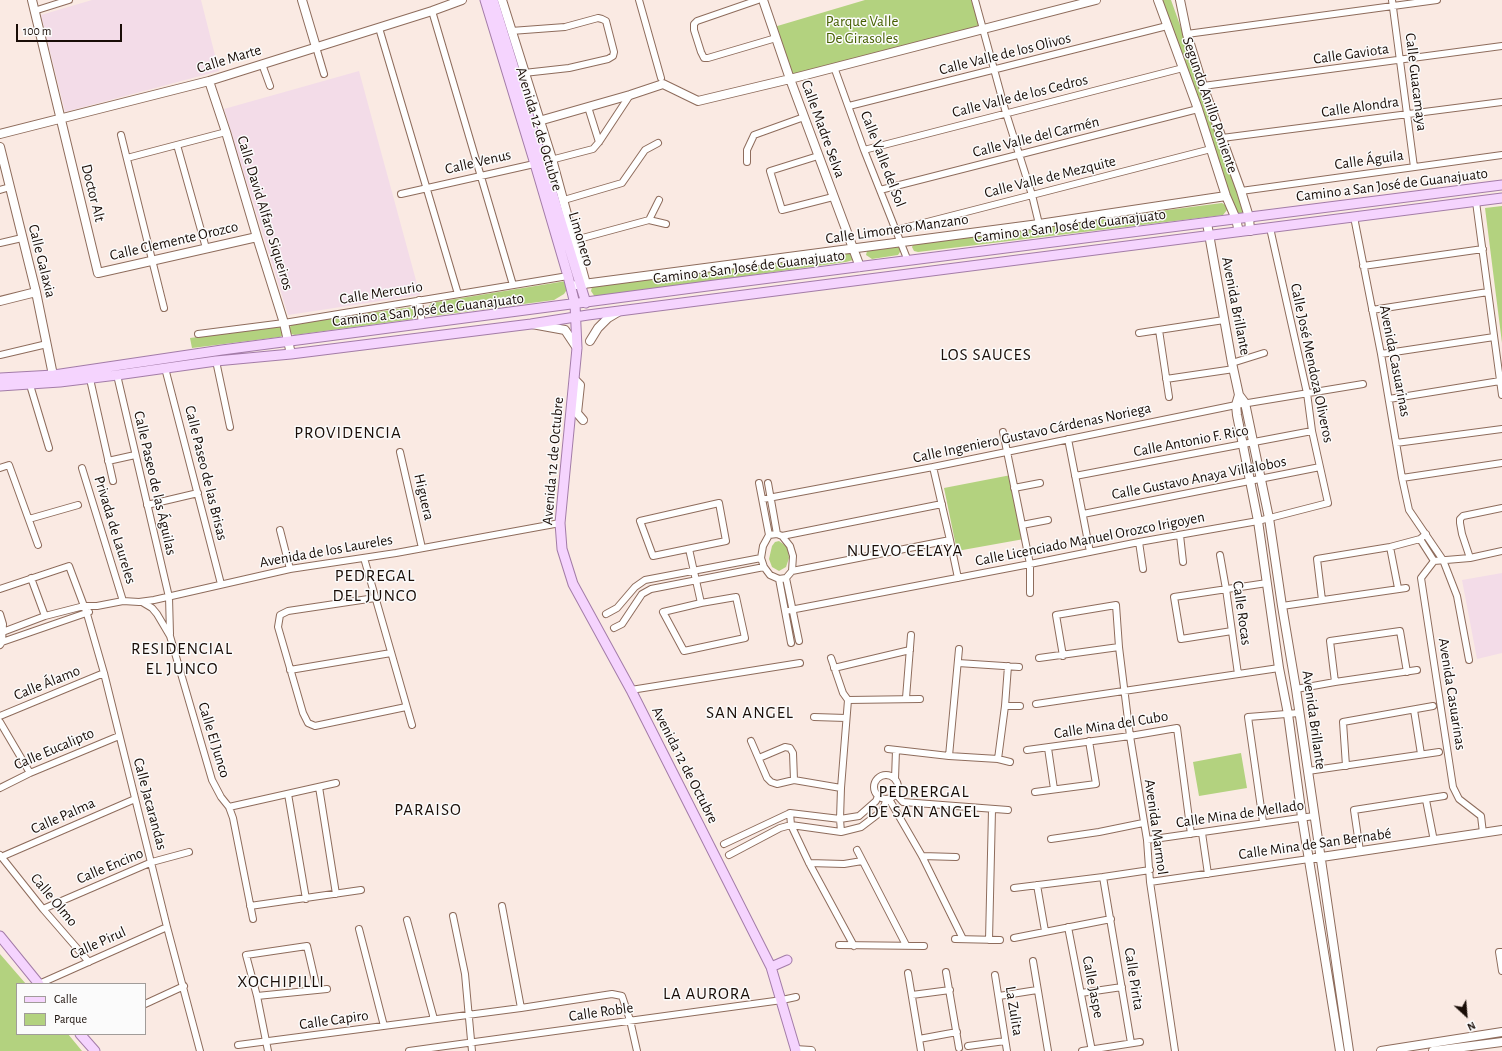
<!DOCTYPE html>
<meta charset="utf-8">
<style>
body{margin:0}
#map{position:relative;width:1502px;height:1051px;overflow:hidden;background:#faeae3;font-family:"Alegreya Sans",sans-serif}
canvas{display:block}
.legend{position:absolute;left:16px;top:983px;width:130px;height:52px;box-sizing:border-box;background:#fbfbfb;border:1px solid #a19c99;margin:0;padding:5px 7px;list-style:none;font-size:12px;color:#190d07}
.legend li{display:flex;align-items:center;gap:8px;height:20px}
.legend b{width:20px;border:1px solid #a19c99}
.north{position:absolute;left:1446px;top:995px;width:40px;height:40px;-webkit-text-stroke:3px #fbfbfb;paint-order:stroke;rotate:154deg;font-size:11px;font-weight:700;line-height:16px;text-align:center;color:#190d07}
.north::after{content:'';display:block;margin:auto;width:14px;height:18px;background:#190d07;clip-path:polygon(50% 0,100% 100%,50% 72%,0 100%)}
.scale{position:absolute;left:16px;top:24px;width:106px;height:18px;box-sizing:border-box;border:2px solid #190d07;border-top:0;padding-left:5px;font-size:12px;line-height:14px;white-space:nowrap;color:#190d07;-webkit-text-stroke:3px #fbfbfb;paint-order:stroke}
</style>
<div id="map">
<canvas width="1502" height="1051"></canvas>
<ul class="legend">
<li><b style="height:5px;background:#f5d4fe"></b>Calle</li>
<li><b style="height:11px;background:#b3d27f"></b>Parque</li>
</ul>
<div class="north">N</div>
<div class="scale">100 m</div>
</div>
<script>
const context = document.querySelector('canvas').getContext('2d');
context.lineJoin = 'round';
function paint(path, color) { context.fillStyle = color; context.fill(path, 'evenodd'); }
const shape = rows => new Path2D(rows.map(r => 'M' + r).join(''));
function stroke(path, color, width, dash) { context.strokeStyle = color; context.lineWidth = width; context.lineCap = dash ? 'butt' : 'round'; context.setLineDash(dash || []); context.stroke(path); }
function label(font, color, halo, rows, align = 'center') {
  context.font = font + ' "Alegreya Sans",sans-serif'; context.lineWidth = 3; context.setLineDash([]); context.textBaseline = 'middle'; context.strokeStyle = halo; context.fillStyle = color; for (const [text, x, y, turn = 0] of rows) {
    context.save(); context.translate(x, y); context.rotate((+turn || 0) * Math.PI / 180); context.textAlign = isNaN(turn) ? turn : align; if (halo) context.strokeText(text, 0, 0); context.fillText(text, 0, 0); context.restore();
  }
}
const education = shape([
 [92,0,201,0,219,71,65,112,41,15],
 [359,71,420,295,288,315,224,109],
 [1502,573,1502,653,1477,659,1462,580]
]);
const green = shape([
 [865,0,971,0,980,26,791,77,774,27],
 [1162,0,1171,0,1242,198,1244,213,1236,214],
 [1222,203,1225,205,1227,210,1223,215,1216,216,918,252,914,251,912,247,913,245,975,235],
 [1502,206,1502,343,1485,208],
 [898,247,901,249,900,252,898,255,872,259,866,255,867,251],
 [852,253,854,256,853,260,846,262,595,297,591,291,592,287],
 [566,281,568,288,564,294,554,300,432,316,428,314,428,308,431,303],
 [412,307,416,308,417,312,417,315,414,319,295,335,291,334,289,329,291,325,295,324],
 [280,327,284,329,285,334,280,337,192,348,190,338],
 [1011,475,1024,539,957,551,944,488],
 [779,541,786,546,788,549,789,558,786,567,779,571,772,567,769,559,772,546,775,542],
 [1241,753,1247,788,1199,796,1193,762],
 [0,954,26,984,17,984,17,1034,68,1034,82,1051,0,1051]
]);
const street = shape([
 [639,0,661,78],
 [758,0,697,21,694,24,694,30,701,52,704,58,708,58,776,38],
 [975,0,1006,113,1032,195,1039,224],
 [1392,0,1414,167],
 [34,11,69,0],
 [432,11,513,285],
 [379,28,458,294],
 [511,31,565,27,598,18,602,19,606,21,614,52,613,56,608,59,569,68,524,73],
 [1187,34,1437,0],
 [316,47,324,74],
 [262,64,270,86],
 [834,67,864,150,908,261],
 [1203,86,1502,46],
 [849,106,1167,26],
 [588,107,599,142],
 [121,135,164,308],
 [1222,138,1502,102],
 [177,145,206,248],
 [864,150,1183,68],
 [818,156,770,171,782,210,833,197],
 [127,158,226,132],
 [747,162,747,150,754,135,804,117],
 [0,190,10,187],
 [880,190,1198,109],
 [1241,191,1502,155],
 [401,194,543,162,593,149,599,142,630,95],
 [564,200,622,183,645,150,658,143],
 [1476,202,1502,395],
 [1354,217,1381,354,1402,478,1409,510,1443,560,1457,596,1469,660],
 [649,220,659,200],
 [896,230,1211,149],
 [575,240,649,220,666,224],
 [0,243,22,238],
 [1363,266,1483,249],
 [419,300,422,324],
 [1372,310,1488,292],
 [1159,330,1169,397],
 [1139,333,1224,320],
 [198,334,284,323,568,276],
 [1381,354,1494,337],
 [0,355,47,344],
 [216,361,230,427],
 [1232,363,1264,353],
 [165,368,221,584],
 [117,375,169,597,170,634],
 [90,379,113,481],
 [1166,379,1234,369],
 [30,385,49,448],
 [1389,399,1500,381],
 [1003,432,1030,564,1030,593],
 [1068,439,1090,552],
 [1396,443,1502,429],
 [400,452,422,548],
 [108,461,135,455],
 [933,467,950,540,958,578],
 [0,468,9,465,38,545],
 [82,468,123,601],
 [1075,476,1312,431],
 [1402,478,1502,463],
 [759,483,769,535],
 [768,483,777,534],
 [1014,488,1040,483],
 [763,499,933,467,1236,405,1363,384],
 [719,503,726,541,653,556,640,521,719,503],
 [147,505,198,493],
 [1083,514,1320,467],
 [29,519,78,505],
 [1022,525,1048,520],
 [280,530,290,569],
 [777,534,782,536,790,546,793,556,792,571,786,578,779,579,770,575,764,567,761,558,763,546,769,535,777,534],
 [1180,535,1183,562],
 [782,536,942,504],
 [1420,539,1434,561],
 [1139,542,1143,569],
 [1390,547,1398,588],
 [689,549,701,603],
 [1220,555,1226,589,1238,674],
 [364,558,412,725],
 [1470,558,1462,534,1460,523,1460,519,1463,516,1502,508],
 [792,571,950,540],
 [31,578,45,616],
 [786,578,799,641],
 [779,579,791,643],
 [0,589,69,566,87,614,104,673,167,927,200,1051],
 [736,597,745,638,684,651,663,612,701,603,736,597],
 [375,598,288,611,280,615,278,627,303,713,308,723,315,726,406,707],
 [1322,600,1317,559,1390,547,1420,539,1426,534],
 [142,602,152,608,157,614,170,636,212,780,221,797,229,807,233,818,253,919],
 [1282,606,1406,588],
 [785,611,1030,564,1139,542,1258,521,1328,503,1312,431,1307,393,1270,228],
 [0,614,3,624,2,642],
 [606,614,617,608,635,587,645,580,761,558],
 [614,628,622,624,642,594,651,589,764,567],
 [1232,631,1181,639,1174,597,1267,583],
 [0,633,45,616,84,606,97,606,123,601,139,602,154,600,290,569,396,553,560,523],
 [0,645,2,642,89,612],
 [1063,656,1056,615,1116,605,1119,647,1130,736,1147,840,1150,882,1175,1051],
 [831,658,843,693,848,700,841,788,840,819,841,832],
 [1039,658,1119,647],
 [958,663,1019,667],
 [834,668,910,650],
 [290,670,391,653],
 [1335,682,1330,641,1400,631,1407,672],
 [1296,689,1335,682,1417,670],
 [631,690,800,663],
 [906,698,911,635],
 [848,700,920,699],
 [1036,704,1279,668],
 [1005,706,1020,706],
 [1414,710,1421,754],
 [0,716,104,673],
 [814,717,846,718],
 [0,722,30,773],
 [751,741,767,778,771,782,777,784,794,780,841,788],
 [1048,748,1054,789],
 [888,749,949,756,998,759,1010,762],
 [1027,750,1130,736,1177,728,1191,834],
 [949,756,959,649],
 [759,758,785,747,790,748,793,753,794,780],
 [998,759,1005,706,1008,666],
 [1346,766,1343,722,1433,706],
 [1308,771,1439,752],
 '874 787a12 12 0 1 1 24 0a12 12 0 1 1-24 0Z',
 [895,779,896,750],
 [319,787,336,894],
 [0,788,30,773,119,736],
 [1035,792,1096,784,1089,741],
 [288,794,306,899],
 [896,794,903,802,1008,810],
 [889,799,922,856,963,939],
 [1426,800,1434,841],
 [229,807,336,783],
 [790,813,791,825,809,863,854,946],
 [1263,822,1248,717,1299,713],
 [1202,833,1208,874],
 [1483,833,1481,816,1459,799,1453,787,1421,578,1434,561,1470,558,1502,551],
 [1051,839,1099,832,1143,823],
 [1147,840,1314,816],
 [724,844,790,813,840,819,859,816,876,801,878,796],
 [857,850,906,945],
 [1360,851,1354,810,1444,796],
 [0,855,43,909,89,962],
 [729,855,780,828,791,825,841,832,861,827,882,811,887,799],
 [922,856,956,857],
 [1,857,135,799],
 [809,863,844,864,862,861],
 [1103,877,1131,1043],
 [1150,882,1309,859],
 [1037,885,1045,931],
 [1014,888,1103,877,1150,870],
 [250,906,361,890],
 [502,906,521,1008],
 [43,909,152,862,189,852],
 [453,916,465,974,472,1051],
 [407,920,434,1019],
 [1068,927,1092,1051],
 [359,929,384,1026],
 [1014,938,1111,919],
 [955,939,1000,940],
 [989,940,992,810],
 [839,945,924,946],
 [1502,952,1499,952,1502,971],
 [1033,961,1048,1051],
 [946,972,959,1048],
 [908,973,921,1051],
 [995,975,1007,1051],
 [39,984,167,927],
 [1081,993,1122,987],
 [912,995,950,990],
 [257,996,327,989],
 [999,996,1037,990],
 [145,1004,184,986],
 [919,1039,957,1032],
 [238,1045,521,1008,612,994,622,996,630,1020,637,1051],
 [968,1046,1005,1041],
 [268,1051,257,996,246,955,307,946,317,989],
 [409,1051,782,1000,796,997],
 [1082,1051,1140,1042]
]);
const secondary = shape([
 [32,0,98,273,257,237],
 [302,0,316,47],
 [502,0,552,159,586,284],
 [763,0,790,79,860,267],
 [1158,0,1198,109,1226,196,1236,219,1239,232],
 [1180,0,1187,34,1203,86,1241,191,1249,217,1250,231],
 [209,81,226,132,257,237,284,323,291,354],
 [539,121,630,95,663,84,698,101,790,79,1096,0],
 [0,134,209,81,432,11,462,0],
 [0,147,36,292,54,380],
 [1207,223,1232,363,1239,395,1245,403,1269,518,1282,606,1296,689,1349,1051],
 [576,285,1039,224,1226,196],
 [0,301,36,292],
 [532,324,565,330,577,348],
 [590,341,598,328,608,318,618,312],
 [574,379,580,385,577,413,583,420],
 [1239,395,1236,405,1237,415,1258,521,1279,668,1288,714,1302,817,1340,1051],
 [1315,858,1502,830],
 [795,1050,811,1051],
 [1381,1051,1502,1032],
 [1433,1051,1502,1042]
]);
const primary = shape([
 [485,0,535,164,568,276,575,304,577,348,560,523,562,549,573,584,631,690,771,967,796,1051],
 [493,0,586,303],
 [0,378,54,375,222,350,715,285,1502,185],
 [0,386,60,382,117,375,216,361,291,354,531,324,588,315,1502,198],
 [0,936,39,984],
 [771,967,787,960],
 [80,1034,95,1051]
]);
const parkNames = [
 ["Parque Valle",862,21],
 ["De Girasoles",862,38]
];
const streetNames = [
 ["Calle Valle de los Olivos",1005,54,-14],
 ["Calle Gaviota",1351,54,-8],
 ["Calle Marte",229,59,-17],
 ["Calle Guacamaya",1416,82,83],
 ["Calle Valle de los Cedros",1020,96,-14],
 ["Segundo Anillo Poniente",1210,105,71],
 ["Calle Alondra",1360,107,-8],
 ["Avenida 12 de Octubre",539,129,73],
 ["Calle Madre Selva",823,129,70],
 ["Calle Valle del Carmén",1036,137,-14],
 ["Calle Valle del Sol",883,159,69],
 ["Calle Águila",1369,160,-8],
 ["Calle Venus",478,162,-13],
 ["Calle Valle de Mezquite",1050,177,-14],
 ["Camino a San José de Guanajuato",1392,185,-7],
 ["Doctor Alt",93,193,76],
 ["Calle David Alfaro Siqueiros",265,213,73],
 ["Camino a San José de Guanajuato",1070,226,-7],
 ["Calle Limonero Manzano",897,229,-8],
 ["Limonero",581,239,73],
 ["Calle Clemente Orozco",174,241,-13],
 ["Calle Galaxia",42,261,76],
 ["Camino a San José de Guanajuato",749,267,-7],
 ["Calle Mercurio",381,293,-9],
 ["Avenida Brillante",1236,306,79],
 ["Camino a San José de Guanajuato",428,310,-7],
 ["Avenida Casuarinas",1395,361,79],
 ["Calle José Mendoza Oliveros",1312,363,78],
 ["Calle Ingeniero Gustavo Cárdenas Noriega",1032,433,-12],
 ["Calle Antonio F. Rico",1191,441,-11],
 ["Avenida 12 de Octubre",553,461,-85],
 ["Calle Paseo de las Brisas",206,473,76],
 ["Calle Gustavo Anaya Villalobos",1199,478,-11],
 ["Calle Paseo de las Águilas",155,483,77],
 ["Higuera",424,497,77],
 ["Privada de Laureles",115,530,73],
 ["Calle Licenciado Manuel Orozco Irigoyen",1090,539,-11],
 ["Avenida de los Laureles",326,551,-10],
 ["Calle Rocas",1242,613,82],
 ["Calle Álamo",47,683,-22],
 ["Avenida Casuarinas",1452,694,81],
 ["Avenida Brillante",1314,720,82],
 ["Calle Mina del Cubo",1111,725,-9],
 ["Calle El Junco",214,740,73],
 ["Calle Eucalipto",54,749,-23],
 ["Avenida 12 de Octubre",685,765,63],
 ["Calle Jacarandas",150,804,75],
 ["Calle Mina de Mellado",1240,814,-8],
 ["Calle Palma",63,816,-24],
 ["Avenida Marmol",1156,827,82],
 ["Calle Mina de San Bernabé",1315,844,-8],
 ["Calle Encino",110,866,-23],
 ["Calle Olmo",54,900,50],
 ["Calle Pirul",98,943,-24],
 ["Calle Pirita",1134,979,81],
 ["Calle Jaspe",1093,987,79],
 ["La Zulita",1014,1011,81],
 ["Calle Roble",601,1012,-8],
 ["Calle Capiro",334,1020,-8]
];
const quarterNames = [
 ["LOS SAUCES",986,355],
 ["PROVIDENCIA",348,433],
 ["NUEVO CELAYA",905,551],
 ["PEDREGAL",375,576],
 ["DEL JUNCO",375,596],
 ["RESIDENCIAL",182,649],
 ["EL JUNCO",182,669],
 ["SAN ANGEL",750,713],
 ["PEDRERGAL",924,792],
 ["DE SAN ANGEL",924,812],
 ["PARAISO",428,810],
 ["XOCHIPILLI",281,982],
 ["LA AURORA",707,994]
];
paint(education, '#f3dce8');
paint(green, '#b3d27f');
stroke(street, '#8e6c5c', 8);
stroke(secondary, '#8e6c5c', 10);
stroke(primary, '#a37ca8', 11);
stroke(street, '#fff', 6);
stroke(secondary, '#fff', 8);
stroke(primary, '#f5d4fe', 9);
label('15px', '#466000', '#fbfbfb', parkNames);
label('15px', '#190d07', '#fbfbfb', streetNames);
context.letterSpacing = '1px';
label('17px', '#190d07', '#fbfbfb', quarterNames);
context.letterSpacing = '0px';
</script>
